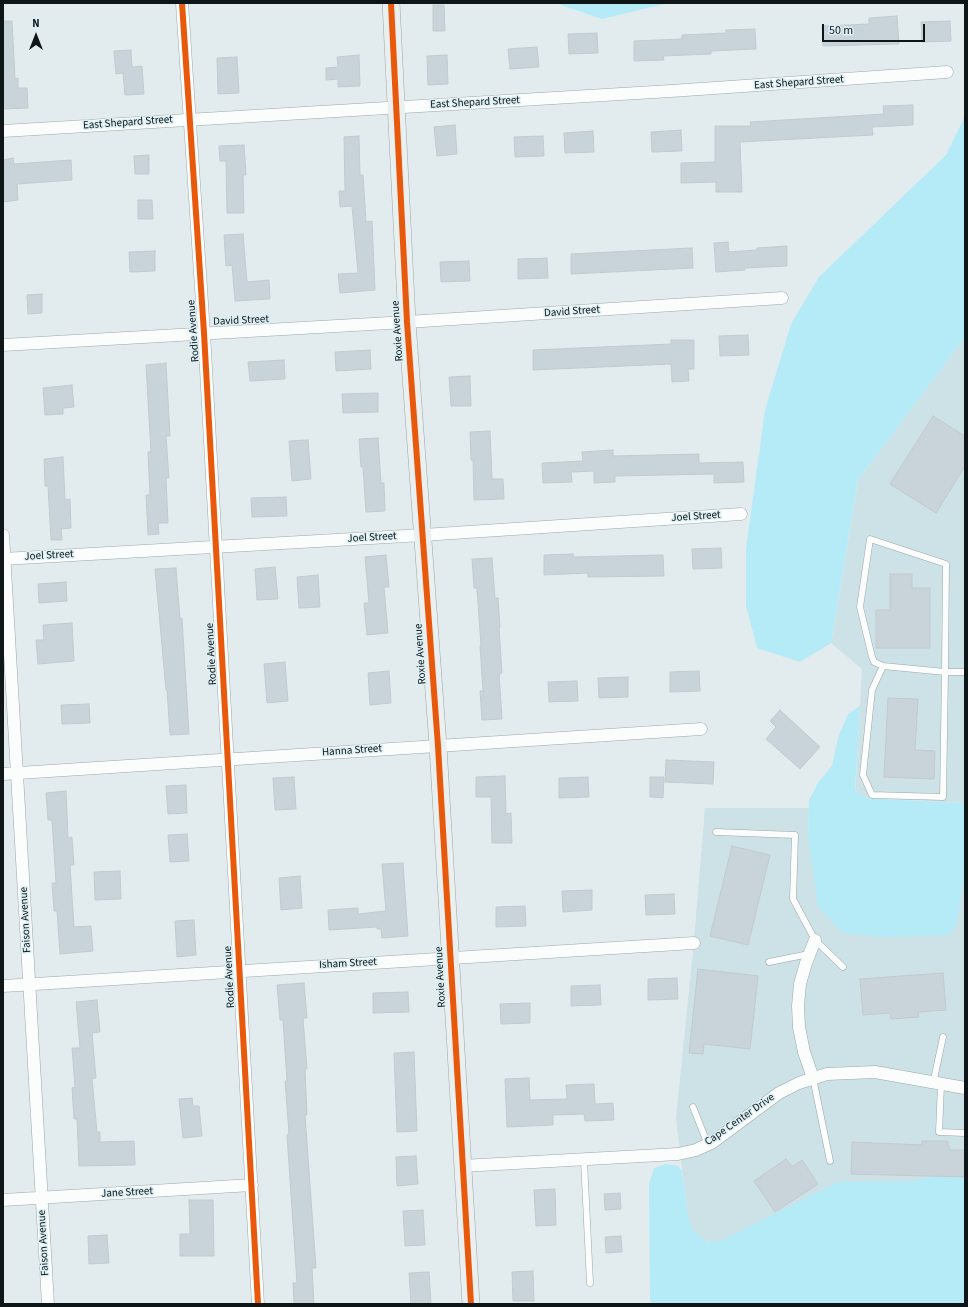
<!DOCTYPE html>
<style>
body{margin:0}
#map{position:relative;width:968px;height:1307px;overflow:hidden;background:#e2ecee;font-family:"Source Sans 3",sans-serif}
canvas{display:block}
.frame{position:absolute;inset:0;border:4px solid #0f1618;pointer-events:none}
.north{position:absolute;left:16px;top:16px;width:40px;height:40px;-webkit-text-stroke:3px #dceff4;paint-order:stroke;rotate:0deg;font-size:11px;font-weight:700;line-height:16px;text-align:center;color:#0f1618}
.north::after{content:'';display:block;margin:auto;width:14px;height:18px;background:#0f1618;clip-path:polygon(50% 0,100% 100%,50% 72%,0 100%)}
.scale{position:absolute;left:822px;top:24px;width:103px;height:18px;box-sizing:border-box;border:2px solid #0f1618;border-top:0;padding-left:5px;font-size:12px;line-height:14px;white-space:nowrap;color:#0f1618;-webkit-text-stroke:3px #dceff4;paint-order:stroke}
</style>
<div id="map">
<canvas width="968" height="1307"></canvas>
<div class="frame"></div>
<div class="north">N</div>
<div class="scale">50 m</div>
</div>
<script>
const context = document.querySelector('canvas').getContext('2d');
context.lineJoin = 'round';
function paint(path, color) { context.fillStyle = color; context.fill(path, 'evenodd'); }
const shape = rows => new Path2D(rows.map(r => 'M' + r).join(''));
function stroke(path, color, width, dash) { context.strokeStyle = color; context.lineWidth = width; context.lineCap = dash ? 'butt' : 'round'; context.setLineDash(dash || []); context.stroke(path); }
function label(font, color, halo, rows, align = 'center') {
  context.font = font + ' "Source Sans 3",sans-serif'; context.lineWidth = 3; context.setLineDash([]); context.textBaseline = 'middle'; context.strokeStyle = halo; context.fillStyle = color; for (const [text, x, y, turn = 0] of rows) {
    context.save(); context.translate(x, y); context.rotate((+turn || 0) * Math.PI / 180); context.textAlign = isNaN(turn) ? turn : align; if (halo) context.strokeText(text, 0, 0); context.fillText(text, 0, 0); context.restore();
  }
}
const built = shape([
 [965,340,965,807,963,803,855,797,862,669,831,643,858,480,962,341],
 [705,808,809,808,808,836,957,924,965,850,965,1181,714,1244,690,1235,676,1118,693,951]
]);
const green = shape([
 [560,3,668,3,602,19,561,5],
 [965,116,965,341,962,341,858,480,831,643,800,662,757,648,746,606,746,548,765,410,791,324,819,277,946,155],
 [860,706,855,790,866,798,963,803,965,807,964,874,957,924,949,935,885,937,843,933,818,906,808,836,809,800,819,781,832,766,838,738,848,714],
 [666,1164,678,1166,682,1171,688,1216,693,1230,707,1242,720,1241,838,1182,912,1181,965,1169,965,1304,652,1304,650,1300,649,1184,654,1168]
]);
const building = shape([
 [433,5,444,5,445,31,433,31,433,5],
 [897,16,899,44,823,46,822,26,869,24,869,18,897,16],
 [3,21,12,21,15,79,18,78,18,88,27,88,28,108,3,109,3,21],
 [950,21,951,41,922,42,921,22,950,21],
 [755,29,756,49,711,51,711,54,663,56,664,60,634,61,634,41,682,39,682,35,726,33,726,30,755,29],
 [597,33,598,53,569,54,568,34,597,33],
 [537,47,539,67,510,69,508,49,537,47],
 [131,50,132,67,142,66,144,94,125,95,123,73,116,74,114,51,131,50],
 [359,55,360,86,338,87,338,79,326,80,326,68,338,67,337,57,359,55],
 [447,55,448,84,428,85,427,56,447,55],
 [237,57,239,93,218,94,217,58,237,57],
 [913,105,913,125,872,127,873,135,740,142,742,192,716,192,716,182,681,183,681,163,715,162,715,126,751,126,750,122,884,114,883,106,913,105],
 [455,125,457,154,437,156,434,127,455,125],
 [681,130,682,151,652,152,651,132,681,130],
 [593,131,594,152,565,153,564,133,593,131],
 [359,136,360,175,363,175,366,222,372,221,375,290,340,293,338,274,358,273,352,206,340,207,339,191,345,191,344,137,359,136],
 [543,136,544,156,515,157,514,137,543,136],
 [244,145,246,175,243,175,244,213,227,213,226,161,220,161,219,146,244,145],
 [149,155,149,174,135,174,134,156,149,155],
 [13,158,14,164,71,160,72,180,17,184,18,200,3,202,3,160,13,158],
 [138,200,152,200,153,219,138,219,138,200],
 [243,234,247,282,269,280,270,299,235,301,232,265,226,266,224,235,243,234],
 [728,242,729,252,757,250,757,248,787,246,787,266,745,268,745,270,716,272,714,243,728,242],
 [692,248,693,268,571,274,571,254,692,248],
 [155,251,155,271,130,272,129,252,155,251],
 [547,258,548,278,518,279,518,259,547,258],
 [469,261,470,281,441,282,440,262,469,261],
 [42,294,42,313,28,314,27,295,42,294],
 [748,335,749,355,720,356,719,336,748,335],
 [671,340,694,340,694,369,688,369,689,381,672,382,671,364,533,370,533,350,671,344,671,340],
 [370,350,371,369,336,371,335,352,370,350],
 [284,360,285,379,250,381,248,362,284,360],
 [166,363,170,436,166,436,169,478,166,478,168,523,158,523,159,534,148,535,146,495,150,495,148,452,151,452,146,365,166,363],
 [470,376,471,406,451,406,449,377,470,376],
 [72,385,74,407,63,408,63,414,45,415,43,388,72,385],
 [378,393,378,412,343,413,342,394,378,393],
 [933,416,965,436,965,466,936,513,890,484,933,416],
 [490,431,492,479,503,479,504,499,474,500,473,460,471,460,470,432,490,431],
 [378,438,381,483,384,483,385,511,366,512,363,467,361,467,359,439,378,438],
 [308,440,311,479,292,481,289,441,308,440],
 [613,450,613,456,699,454,699,463,743,462,744,482,714,483,714,474,615,476,615,482,594,483,594,471,571,472,572,482,543,483,542,463,583,461,582,452,613,450],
 [63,457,65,500,70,499,71,528,61,529,62,540,51,540,48,486,45,486,44,459,63,457],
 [286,497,287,516,252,517,251,498,286,497],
 [721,548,722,568,693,569,692,549,721,548],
 [573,554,573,557,663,555,664,576,588,577,588,573,544,575,544,555,573,554],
 [386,555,389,587,384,587,388,633,367,635,364,603,369,603,365,557,386,555],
 [492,558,495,598,498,598,500,627,499,627,502,673,499,674,502,719,482,720,480,691,483,691,480,646,481,646,477,588,474,588,472,559,492,558],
 [275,567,278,599,257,600,255,569,275,567],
 [176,568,180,619,182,618,189,734,170,735,167,690,166,690,155,569,176,568],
 [890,574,912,574,912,588,930,588,930,648,876,648,876,610,890,610,890,574],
 [318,575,320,607,299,608,297,577,318,575],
 [66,582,67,601,39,603,38,584,66,582],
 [72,623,74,661,38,664,36,640,44,640,43,625,72,623],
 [285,662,288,701,267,703,264,664,285,662],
 [389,671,391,703,370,705,368,673,389,671],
 [699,671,700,691,670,692,670,672,699,671],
 [628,677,628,697,599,698,598,678,628,677],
 [577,681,578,701,549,702,548,682,577,681],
 [888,698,918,699,915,750,935,751,934,779,884,777,888,698],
 [89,704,90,723,62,724,61,705,89,704],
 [780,710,820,747,800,769,766,739,776,727,770,721,780,710],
 [666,760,714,762,713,784,665,782,666,760],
 [505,776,506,814,511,813,512,843,492,843,491,797,476,797,476,777,505,776],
 [294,777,296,809,275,810,273,778,294,777],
 [588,777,589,797,559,798,559,778,588,777],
 [650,777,664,777,663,798,650,797,650,777],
 [186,785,187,813,168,814,166,786,186,785],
 [66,791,68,838,72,837,74,865,70,865,74,927,91,926,93,951,60,954,57,911,54,911,52,883,56,883,52,820,48,820,46,793,66,791],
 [187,834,189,861,170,862,168,835,187,834],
 [732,846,770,855,748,945,710,936,732,846],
 [403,863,408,936,382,938,381,929,377,929,377,927,329,930,328,910,358,908,358,914,386,911,382,864,403,863],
 [120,871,121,899,95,900,94,872,120,871],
 [300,876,302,908,281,910,279,878,300,876],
 [592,890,592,910,563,912,562,891,592,890],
 [674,894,675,914,646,915,645,895,674,894],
 [525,906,526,926,496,927,496,907,525,906],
 [194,920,196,955,177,957,175,921,194,920],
 [698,969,758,976,750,1049,704,1044,703,1054,689,1053,698,969],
 [943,973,946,1010,918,1012,919,1017,891,1019,890,1013,863,1015,860,979,943,973],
 [677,978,678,999,648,1000,648,979,677,978],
 [304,983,307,1018,303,1018,307,1069,305,1069,307,1115,305,1115,316,1268,312,1268,314,1304,294,1304,293,1283,297,1283,287,1135,289,1134,285,1081,287,1081,283,1020,280,1020,277,985,304,983],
 [600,985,601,1005,571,1006,571,986,600,985],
 [408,992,409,1012,373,1013,373,993,408,992],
 [97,1000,100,1032,92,1033,96,1078,92,1079,97,1132,100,1132,100,1142,134,1141,135,1165,79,1166,77,1119,74,1119,72,1088,75,1087,72,1048,80,1048,76,1002,97,1000],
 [530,1003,530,1023,501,1024,500,1004,530,1003],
 [414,1052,417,1131,397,1132,394,1053,414,1052],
 [529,1078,530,1100,567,1099,566,1085,594,1084,595,1104,613,1103,614,1120,585,1121,584,1114,553,1115,553,1125,507,1127,505,1079,529,1078],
 [192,1098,193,1106,199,1106,202,1136,183,1138,179,1099,192,1098],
 [922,1141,947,1141,950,1150,965,1150,965,1177,851,1174,852,1142,922,1145,922,1141],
 [416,1156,418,1184,397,1186,396,1157,416,1156],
 [786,1159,792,1167,802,1160,818,1184,775,1212,754,1181,786,1159],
 [555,1189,556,1225,536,1226,534,1190,555,1189],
 [620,1193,621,1209,605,1210,604,1194,620,1193],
 [189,1200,213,1200,214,1256,180,1256,180,1234,190,1234,189,1200],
 [423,1210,425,1245,405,1246,403,1211,423,1210],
 [107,1235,109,1263,89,1264,88,1236,107,1235],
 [621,1236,622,1252,606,1253,605,1237,621,1236],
 [533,1271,534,1301,513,1301,512,1272,533,1271],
 [429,1272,431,1304,411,1304,409,1273,429,1272]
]);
const lane = shape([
 [883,666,872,690,863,775,872,795,943,797,945,672,946,564,870,539,860,607,872,657,874,662,883,666,945,672,965,672],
 [716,832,795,835,793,899,815,940,843,967],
 [769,962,809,954],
 [813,1078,830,1161],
 [933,1084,943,1037],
 [941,1085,939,1132,965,1133],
 [693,1107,708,1145],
 [584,1160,590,1283]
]);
const street = shape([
 [182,3,204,333,258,1304],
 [3,131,671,91,947,72],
 [3,345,407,322,782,298],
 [3,535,48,1304],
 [3,559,423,535,741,514],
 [3,774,701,729],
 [3,986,694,943],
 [813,1078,804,1052,799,1027,798,1006,800,984,806,963,815,940],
 [462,1166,678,1154,696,1150,713,1142,779,1093,799,1083,827,1074,875,1072,965,1088],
 [3,1200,252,1185]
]);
const secondary = shape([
 [391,3,407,322,438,746,471,1304]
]);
const cycleway = shape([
 [182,3,204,333,258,1304],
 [391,3,407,322,438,746,471,1304]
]);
const streetNames = [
 ["East Shepard Street",799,83,-4],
 ["East Shepard Street",475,103,-3],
 ["East Shepard Street",128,123,-4],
 ["David Street",572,312,-4],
 ["David Street",241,321,-3],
 ["Rodie Avenue",194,331,-94],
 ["Roxie Avenue",398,331,-94],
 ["Joel Street",696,517,-4],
 ["Joel Street",372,538,-3],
 ["Joel Street",49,556,-3],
 ["Rodie Avenue",212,654,-93],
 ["Roxie Avenue",421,654,-94],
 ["Hanna Street",352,751,-4],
 ["Faison Avenue",26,920,-93],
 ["Isham Street",348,964,-3],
 ["Rodie Avenue",230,977,-93],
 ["Roxie Avenue",441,977,-93],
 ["Cape Center Drive",740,1120,-35],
 ["Jane Street",127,1193,-3],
 ["Faison Avenue",44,1243,-93]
];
paint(built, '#cde2e6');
paint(green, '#b5ebf7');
paint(building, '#c8d4da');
stroke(building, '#c3cacd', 1);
stroke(lane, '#9ea6a8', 7);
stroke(street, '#9ea6a8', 13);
stroke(secondary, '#9ea6a8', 18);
stroke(lane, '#fbfcfc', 6);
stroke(street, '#fbfcfc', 12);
stroke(secondary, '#eaeff0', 17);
stroke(cycleway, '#e8590c', 6);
label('11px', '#0f1618', '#dceff4', streetNames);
</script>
